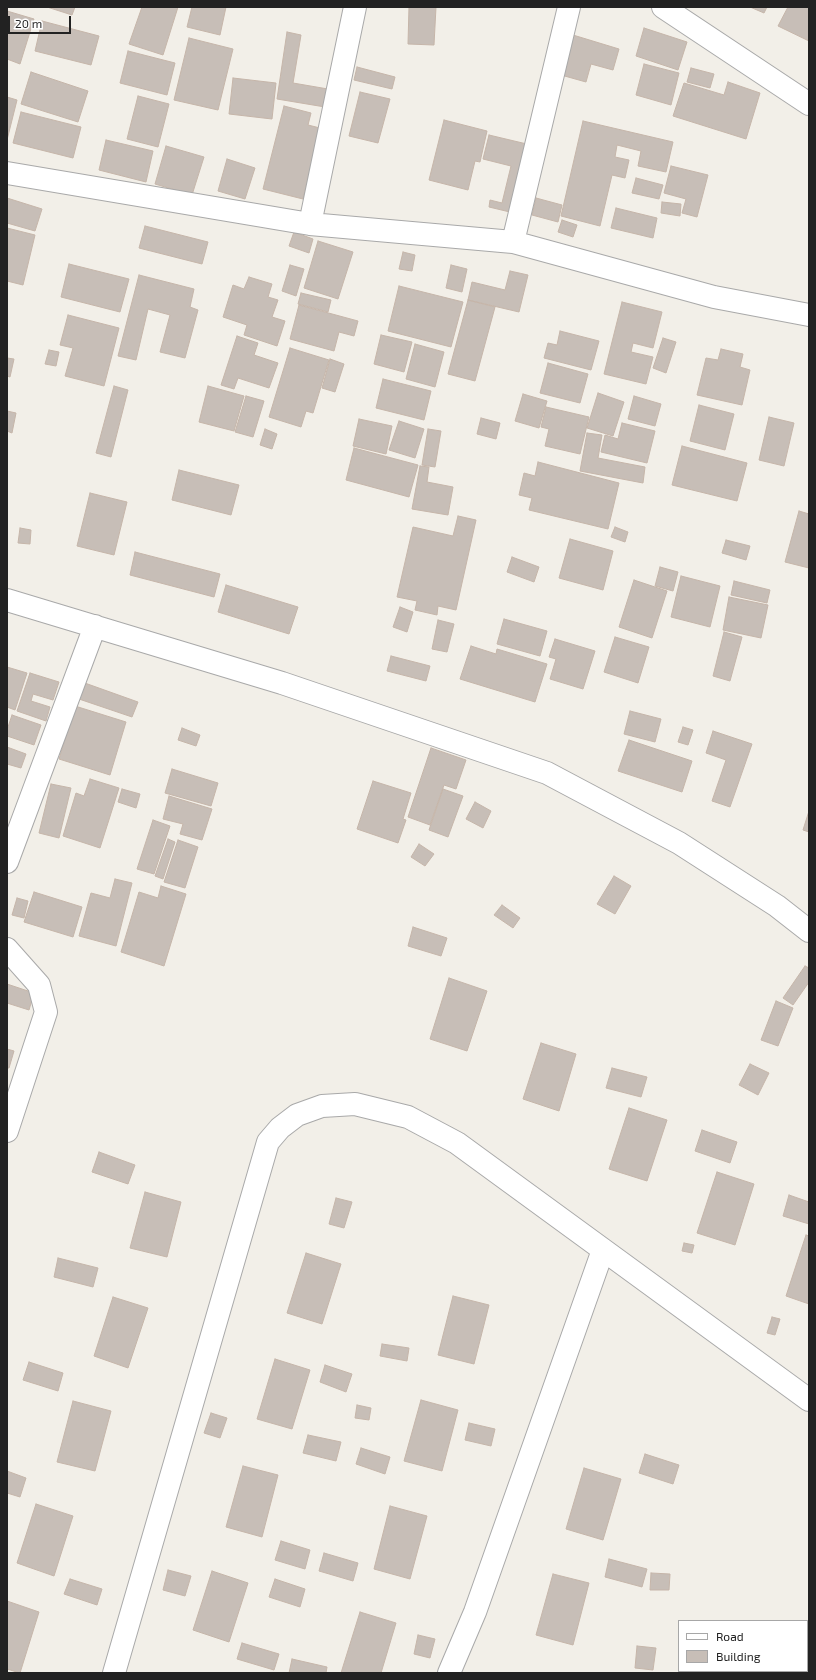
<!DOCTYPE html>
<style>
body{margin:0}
#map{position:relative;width:816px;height:1680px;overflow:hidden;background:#f2efe8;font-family:"Exo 2",sans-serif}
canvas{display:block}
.frame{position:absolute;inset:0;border:8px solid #222;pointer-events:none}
.legend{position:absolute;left:678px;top:1620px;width:130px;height:52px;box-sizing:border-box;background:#fff;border:1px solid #a7a7a7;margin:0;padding:5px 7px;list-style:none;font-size:12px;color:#222}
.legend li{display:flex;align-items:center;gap:8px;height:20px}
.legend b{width:20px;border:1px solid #a7a7a7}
.scale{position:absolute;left:8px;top:16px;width:63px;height:18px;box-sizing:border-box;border:2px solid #222;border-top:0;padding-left:5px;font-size:12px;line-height:14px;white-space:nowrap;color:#222;-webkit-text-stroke:3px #fff;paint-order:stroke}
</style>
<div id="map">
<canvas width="816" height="1680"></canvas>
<div class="frame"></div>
<ul class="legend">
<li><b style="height:5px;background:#fff"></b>Road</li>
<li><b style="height:11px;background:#c7beb7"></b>Building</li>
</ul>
<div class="scale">20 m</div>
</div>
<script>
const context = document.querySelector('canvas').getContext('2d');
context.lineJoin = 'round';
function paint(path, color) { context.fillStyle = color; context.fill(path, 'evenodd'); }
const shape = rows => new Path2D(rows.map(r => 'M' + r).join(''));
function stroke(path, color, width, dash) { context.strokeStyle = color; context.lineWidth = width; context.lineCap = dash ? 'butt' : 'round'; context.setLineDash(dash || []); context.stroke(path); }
const building = shape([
 [47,7,75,7,72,15,47,7],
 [142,7,178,7,163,55,129,44,142,7],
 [192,7,226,7,220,35,187,27,192,7],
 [409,7,436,7,434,45,408,44,409,7],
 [750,7,767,7,764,13,750,7],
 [788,7,809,7,809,41,778,26,788,7],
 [7,11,34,19,20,64,7,59,7,11],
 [42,21,99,36,91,65,35,51,42,21],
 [644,28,687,42,678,70,636,56,644,28],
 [287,32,301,35,293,83,328,89,325,107,277,99,287,32],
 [573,35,619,49,613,70,591,64,586,82,561,75,573,35],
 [189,38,233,49,218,110,174,100,189,38],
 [128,51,175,63,167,95,120,83,128,51],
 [644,64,679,73,671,105,636,95,644,64],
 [357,67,395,77,392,89,354,80,357,67],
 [691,68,714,74,710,88,687,82,691,68],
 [31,72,88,91,78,122,21,104,31,72],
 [233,78,276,83,272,119,229,114,233,78],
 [728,82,760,93,746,139,673,116,684,83,724,95,728,82],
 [360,92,390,99,378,143,349,136,360,92],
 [138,96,169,104,158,147,127,139,138,96],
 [7,97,17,100,7,140,7,97],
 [284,106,311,113,308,125,320,128,303,199,263,189,284,106],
 [21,112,81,127,73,158,13,143,21,112],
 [444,120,487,131,480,162,475,161,468,190,429,180,444,120],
 [583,121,673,142,666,172,638,166,641,151,617,145,615,157,629,160,625,178,612,175,600,226,561,216,583,121],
 [489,135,531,145,514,213,489,207,490,200,502,203,511,166,483,159,489,135],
 [106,140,153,151,146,182,99,170,106,140],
 [166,146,204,157,192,195,155,184,166,146],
 [227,159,255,168,245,199,218,191,227,159],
 [671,166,708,175,697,217,682,213,686,199,664,193,671,166],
 [636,178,663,185,659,199,632,193,636,178],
 [7,198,42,209,35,231,7,223,7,198],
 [536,198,562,205,558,222,532,215,536,198],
 [662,202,681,204,680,216,661,213,662,202],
 [616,208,657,218,653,238,611,228,616,208],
 [562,220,577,225,573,237,558,232,562,220],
 [145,226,208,242,202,264,139,248,145,226],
 [7,228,35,235,23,285,7,281,7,228],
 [294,232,313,239,309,253,289,246,294,232],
 [318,241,353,252,338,299,304,288,318,241],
 [403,252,415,255,412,271,399,269,403,252],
 [69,264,129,279,120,312,61,297,69,264],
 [290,265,304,269,296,296,282,291,290,265],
 [451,265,467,269,462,292,446,288,451,265],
 [510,271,528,275,519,312,468,300,472,282,505,290,510,271],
 [139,275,194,289,190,307,198,310,185,358,160,352,170,315,148,309,136,360,118,356,139,275],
 [249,277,272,284,268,297,278,300,272,317,285,321,277,346,244,335,247,325,223,317,233,285,244,289,249,277],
 [399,286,463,302,451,347,388,331,399,286],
 [301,293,331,300,328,312,298,304,301,293],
 [468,300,495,307,475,381,448,374,468,300],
 [622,302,662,312,653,348,633,343,631,352,653,357,646,384,604,374,622,302],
 [299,305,358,321,354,336,339,332,334,351,290,339,299,305],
 [68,315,119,328,104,386,65,376,73,348,60,345,68,315],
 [560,331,599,341,591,370,544,358,548,343,557,345,560,331],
 [381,335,412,342,404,372,374,364,381,335],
 [237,336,258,343,254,355,278,363,269,388,238,378,234,389,221,385,237,336],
 [663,338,676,342,666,373,653,368,663,338],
 [415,344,444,352,435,387,406,379,415,344],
 [290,348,329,360,313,413,306,411,301,427,269,417,290,348],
 [721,349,743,354,740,367,750,370,742,405,697,395,706,358,718,360,721,349],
 [49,350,59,352,56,366,45,364,49,350],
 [7,358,14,359,10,377,7,376,7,358],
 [330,359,344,364,335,392,322,388,330,359],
 [548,363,588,374,580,403,540,393,548,363],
 [383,379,431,391,424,420,376,408,383,379],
 [114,386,128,390,111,457,96,453,114,386],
 [208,386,244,396,234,431,199,422,208,386],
 [598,393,624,402,613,436,587,428,598,393],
 [523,394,547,401,539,428,515,421,523,394],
 [246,396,264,401,253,437,235,432,246,396],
 [634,396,661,404,655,426,628,419,634,396],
 [699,405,734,414,725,450,690,441,699,405],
 [546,407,589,417,580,454,545,446,549,429,541,427,546,407],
 [7,411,16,413,12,433,7,431,7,411],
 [769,417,794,423,784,466,759,460,769,417],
 [481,418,500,423,496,439,477,434,481,418],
 [359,419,392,426,386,454,353,446,359,419],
 [399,421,424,429,415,458,389,450,399,421],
 [622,423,655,431,647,463,601,452,605,435,618,439,622,423],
 [265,429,277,434,272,449,260,445,265,429],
 [428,429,441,431,435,467,422,465,428,429],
 [587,433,602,435,598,458,645,467,643,483,580,471,587,433],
 [682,446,747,463,737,501,672,485,682,446],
 [354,448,418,465,409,497,346,480,354,448],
 [538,462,619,483,608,529,529,510,532,498,519,495,524,473,535,476,538,462],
 [420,466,429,467,427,482,453,487,448,515,412,509,420,466],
 [179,470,239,485,231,515,172,500,179,470],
 [90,493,127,502,114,555,77,546,90,493],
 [799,511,809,514,809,568,785,562,799,511],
 [458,516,476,520,456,610,438,606,437,615,415,610,417,601,397,597,413,527,453,536,458,516],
 [615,527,628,532,625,542,611,537,615,527],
 [20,528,31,530,30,544,18,543,20,528],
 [570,539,613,551,603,590,559,578,570,539],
 [726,540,750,546,746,560,722,553,726,540],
 [135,552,220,574,214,597,130,575,135,552],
 [512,557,539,567,534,582,507,572,512,557],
 [660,567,678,572,673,591,655,586,660,567],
 [681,576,720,586,710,627,671,617,681,576],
 [634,580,667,591,652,638,619,627,634,580],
 [734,581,770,590,767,603,731,595,734,581],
 [226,585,298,607,289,634,218,612,226,585],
 [729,597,768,605,761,638,723,630,729,597],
 [400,607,413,612,407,632,393,627,400,607],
 [504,619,547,631,540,656,497,644,504,619],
 [438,620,454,624,447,652,432,649,438,620],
 [724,632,742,637,730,681,713,676,724,632],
 [615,637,649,647,638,683,604,672,615,637],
 [555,639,595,651,583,689,550,679,556,659,549,657,555,639],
 [471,646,496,654,497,649,547,664,535,702,460,679,471,646],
 [391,656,430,666,426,681,387,671,391,656],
 [7,667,27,673,15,710,7,707,7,667],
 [30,673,59,682,53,700,33,694,31,701,50,707,46,721,17,711,30,673],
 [82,682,138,702,132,717,76,698,82,682],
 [75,706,126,722,110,775,59,759,75,706],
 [630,711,661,719,655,742,624,734,630,711],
 [12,715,41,725,34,745,7,736,7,730,12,715],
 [683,727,693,730,688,745,678,742,683,727],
 [182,728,200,735,196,746,178,740,182,728],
 [713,731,752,744,730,807,712,801,726,760,706,753,713,731],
 [629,740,692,761,682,792,618,771,629,740],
 [7,747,26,754,21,768,7,764,7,747],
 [431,748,466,760,456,789,444,785,430,825,408,817,431,748],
 [172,769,218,783,211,806,165,793,172,769],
 [90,779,119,788,100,848,63,836,76,793,84,796,90,779],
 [373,781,411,793,403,819,406,820,398,843,357,829,373,781],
 [51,784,71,788,59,838,39,833,51,784],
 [122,789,140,794,136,808,118,802,122,789],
 [443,789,463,796,448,837,429,830,443,789],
 [169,796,212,809,202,840,180,834,183,824,163,819,169,796],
 [475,802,491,811,483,828,466,819,475,802],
 [809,811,809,832,803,830,809,811],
 [153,820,170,826,154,874,137,869,153,820],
 [168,839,175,842,163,879,155,876,168,839],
 [178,840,198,847,185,888,164,882,178,840],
 [419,844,434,854,425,866,411,857,419,844],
 [614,876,631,886,615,914,597,904,614,876],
 [115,879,132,883,116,946,79,936,91,893,110,898,115,879],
 [161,886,186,894,164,966,121,952,139,892,158,898,161,886],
 [34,892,82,907,73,937,24,922,34,892],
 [17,898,28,901,24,918,12,915,17,898],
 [502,905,520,918,513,928,494,915,502,905],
 [413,927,447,938,441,956,408,946,413,927],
 [805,966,809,968,809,982,793,1005,783,998,805,966],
 [449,978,487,991,467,1051,430,1039,449,978],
 [7,984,34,993,29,1010,7,1003,7,984],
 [776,1001,793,1008,778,1046,761,1040,776,1001],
 [541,1043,576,1054,559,1111,523,1099,541,1043],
 [7,1049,14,1051,9,1068,7,1068,7,1049],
 [750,1064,769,1073,758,1095,739,1085,750,1064],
 [612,1068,647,1077,641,1097,606,1088,612,1068],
 [629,1108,667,1120,647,1181,609,1169,629,1108],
 [702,1130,737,1142,730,1163,695,1151,702,1130],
 [99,1152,135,1165,128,1184,92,1172,99,1152],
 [717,1172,754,1184,735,1245,697,1233,717,1172],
 [145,1192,181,1202,167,1257,130,1248,145,1192],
 [789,1195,809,1202,809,1224,783,1216,789,1195],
 [336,1198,352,1202,344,1228,329,1224,336,1198],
 [806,1235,809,1236,809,1304,786,1296,806,1235],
 [684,1243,694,1245,692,1253,682,1251,684,1243],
 [306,1253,341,1264,322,1324,287,1313,306,1253],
 [58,1258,98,1268,93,1287,54,1277,58,1258],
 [453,1296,489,1305,474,1364,438,1355,453,1296],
 [113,1297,148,1308,128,1368,94,1356,113,1297],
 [772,1317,780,1319,775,1335,767,1333,772,1317],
 [382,1344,409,1348,407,1361,380,1356,382,1344],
 [275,1359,310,1370,292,1429,257,1419,275,1359],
 [29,1362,63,1373,58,1391,23,1380,29,1362],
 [325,1365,352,1374,346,1392,320,1382,325,1365],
 [421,1400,458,1410,442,1471,404,1461,421,1400],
 [73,1401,111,1411,95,1471,57,1462,73,1401],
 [357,1405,371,1408,369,1420,355,1418,357,1405],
 [211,1413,227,1418,220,1438,204,1433,211,1413],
 [469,1423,495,1429,491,1446,465,1440,469,1423],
 [308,1435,341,1442,336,1461,303,1453,308,1435],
 [361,1448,390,1457,385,1474,356,1464,361,1448],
 [645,1454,679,1465,673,1484,639,1473,645,1454],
 [243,1466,278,1475,262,1537,226,1527,243,1466],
 [584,1468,621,1479,603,1540,566,1529,584,1468],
 [7,1471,26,1478,20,1497,7,1493,7,1471],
 [36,1504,73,1516,54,1576,17,1563,36,1504],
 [390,1506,427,1516,410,1579,374,1569,390,1506],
 [281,1541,310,1550,305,1569,275,1560,281,1541],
 [324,1553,358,1563,353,1581,319,1571,324,1553],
 [609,1559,647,1569,642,1587,605,1577,609,1559],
 [168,1570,191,1576,185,1596,163,1590,168,1570],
 [212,1571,248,1583,229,1642,193,1630,212,1571],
 [651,1573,670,1574,669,1590,650,1590,651,1573],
 [553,1574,589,1583,573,1645,536,1635,553,1574],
 [70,1579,102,1589,97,1605,64,1594,70,1579],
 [275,1579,305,1589,300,1607,269,1597,275,1579],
 [7,1601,39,1612,20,1673,7,1669,7,1601],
 [360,1612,396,1623,381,1673,341,1673,360,1612],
 [418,1635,435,1639,430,1658,414,1654,418,1635],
 [242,1643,279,1654,274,1670,237,1659,242,1643],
 [637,1646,656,1648,653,1670,635,1668,637,1646],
 [292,1659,327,1667,326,1673,289,1673,292,1659]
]);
const minor = shape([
 [663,7,809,104],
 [7,173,310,224,513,242,714,297,809,315],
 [310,224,355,7],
 [513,242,569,7],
 [7,600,282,683,547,773,679,843,777,906,809,931],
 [7,862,95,626],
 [7,949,39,985,46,1012,7,1131],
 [114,1673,268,1142,280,1128,297,1115,322,1106,355,1104,408,1117,457,1143,809,1400],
 [449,1673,475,1612,603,1250]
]);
paint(building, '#c7beb7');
stroke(building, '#c5b5a9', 1);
stroke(minor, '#a9a9a9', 24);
stroke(minor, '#fff', 22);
</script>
